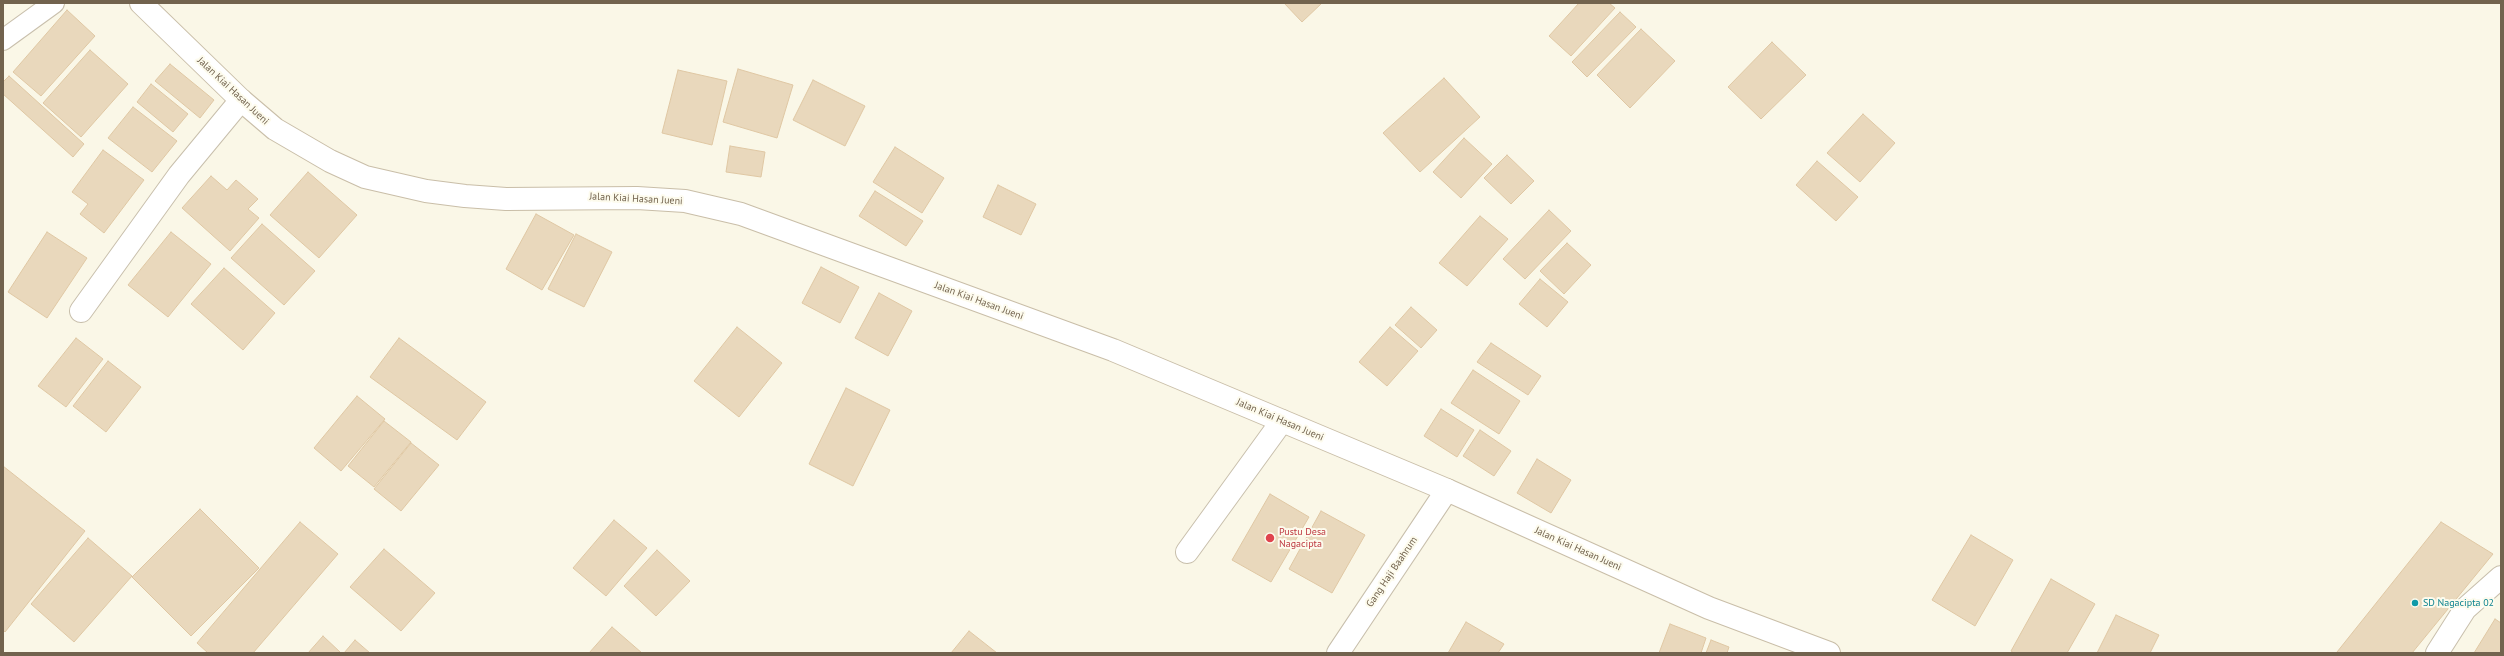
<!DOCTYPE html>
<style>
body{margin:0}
#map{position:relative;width:2504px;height:656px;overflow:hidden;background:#faf7e7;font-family:"PT Sans",sans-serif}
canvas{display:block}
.frame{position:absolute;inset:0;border:4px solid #72634e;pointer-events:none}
</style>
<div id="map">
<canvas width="2504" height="656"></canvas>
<div class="frame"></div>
</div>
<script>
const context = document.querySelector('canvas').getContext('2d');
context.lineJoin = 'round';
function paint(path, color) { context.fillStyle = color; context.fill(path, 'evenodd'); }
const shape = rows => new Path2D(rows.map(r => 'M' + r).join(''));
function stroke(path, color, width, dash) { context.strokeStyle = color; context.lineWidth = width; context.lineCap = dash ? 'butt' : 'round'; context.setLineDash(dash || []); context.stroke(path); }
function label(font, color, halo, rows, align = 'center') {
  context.font = font + ' "PT Sans",sans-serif'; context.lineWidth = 4; context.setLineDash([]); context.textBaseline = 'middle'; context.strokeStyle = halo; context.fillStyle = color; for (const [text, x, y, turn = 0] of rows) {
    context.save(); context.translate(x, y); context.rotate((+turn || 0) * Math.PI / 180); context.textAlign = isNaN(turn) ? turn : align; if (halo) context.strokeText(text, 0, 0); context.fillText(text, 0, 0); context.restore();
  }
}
const building = shape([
 [1284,3,1322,3,1302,22,1284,3],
 [1579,3,1609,3,1615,8,1571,56,1549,36,1579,3],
 [67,10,95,36,41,96,13,72,67,10],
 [1620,12,1636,27,1587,77,1572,62,1620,12],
 [1641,29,1675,61,1630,108,1597,75,1641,29],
 [1772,42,1806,75,1761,119,1728,87,1772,42],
 [90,50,128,84,81,137,43,103,90,50],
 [170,64,214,100,200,118,155,81,170,64],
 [738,69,793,85,777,138,723,122,738,69],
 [678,70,727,81,712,145,662,133,678,70],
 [9,76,84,144,73,157,3,94,3,82,9,76],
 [1444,78,1480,117,1420,172,1383,133,1444,78],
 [813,80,865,106,845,146,793,120,813,80],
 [151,84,188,114,173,132,137,102,151,84],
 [133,107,177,141,152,172,108,138,133,107],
 [1863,114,1895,143,1860,182,1827,153,1863,114],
 [1464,138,1492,164,1461,198,1433,172,1464,138],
 [730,146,765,152,761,177,726,172,730,146],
 [895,147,944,178,922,213,873,182,895,147],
 [103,150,144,180,104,233,80,214,88,204,72,192,103,150],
 [1507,155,1534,181,1511,204,1484,178,1507,155],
 [1817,161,1858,197,1836,221,1796,185,1817,161],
 [308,172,357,215,319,258,270,215,308,172],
 [211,176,227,190,236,180,258,199,248,209,259,218,230,251,182,208,211,176],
 [998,185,1036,204,1021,235,983,217,998,185],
 [875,191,923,221,906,246,859,216,875,191],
 [1549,210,1571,231,1525,279,1503,259,1549,210],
 [536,214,574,235,542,290,506,269,536,214],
 [1480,216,1508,239,1467,286,1439,263,1480,216],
 [262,224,315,271,284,305,231,258,262,224],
 [47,232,87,258,47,318,8,292,47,232],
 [171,232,211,264,168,317,128,285,171,232],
 [576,234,612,252,584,307,548,289,576,234],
 [1567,243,1591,265,1564,294,1540,271,1567,243],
 [821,267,859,287,840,323,802,303,821,267],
 [224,268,275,313,243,350,191,304,224,268],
 [1540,279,1568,302,1547,327,1519,304,1540,279],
 [879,293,912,311,888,356,855,338,879,293],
 [1411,307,1437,330,1421,348,1395,325,1411,307],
 [737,327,782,363,739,417,694,381,737,327],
 [1390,327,1418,351,1387,386,1359,362,1390,327],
 [76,338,103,359,66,407,38,386,76,338],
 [399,338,486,402,457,440,370,377,399,338],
 [1491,343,1541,376,1528,395,1477,362,1491,343],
 [108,361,141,387,106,432,73,406,108,361],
 [1473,370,1520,401,1499,434,1451,403,1473,370],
 [846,388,890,410,853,486,809,464,846,388],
 [357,396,385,419,341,471,314,448,357,396],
 [1441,409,1474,430,1457,457,1424,436,1441,409],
 [384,421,411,442,374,487,348,466,384,421],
 [1480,430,1511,451,1494,476,1463,456,1480,430],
 [411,443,439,465,401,511,374,489,411,443],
 [1537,459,1571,480,1551,513,1517,493,1537,459],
 [3,466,85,531,5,632,3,630,3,466],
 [1270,494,1309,517,1271,582,1232,560,1270,494],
 [200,509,259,568,191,636,132,577,200,509],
 [1321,511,1365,535,1332,593,1289,569,1321,511],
 [614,520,647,548,606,596,573,568,614,520],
 [300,522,338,554,253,653,208,653,197,643,300,522],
 [2441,522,2493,554,2412,653,2339,653,2337,652,2441,522],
 [1971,535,2013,560,1975,626,1932,600,1971,535],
 [88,538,132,576,74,642,31,604,88,538],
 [384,549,435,593,401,631,350,587,384,549],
 [657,550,690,581,656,616,624,586,657,550],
 [2051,579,2095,604,2067,653,2014,653,2011,651,2051,579],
 [2116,615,2159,635,2150,653,2097,653,2116,615],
 [2495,619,2501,623,2501,653,2474,653,2495,619],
 [1466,622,1504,644,1498,653,1448,653,1466,622],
 [1670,624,1706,638,1701,653,1659,653,1670,624],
 [612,627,642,653,589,653,612,627],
 [969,631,997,653,951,653,969,631],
 [323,636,340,652,339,653,308,653,323,636],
 [355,640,370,653,344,653,355,640],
 [1711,640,1729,647,1727,653,1706,653,1711,640]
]);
const lane = shape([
 [3,40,54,3]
]);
const street = shape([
 [81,311,179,175,241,100],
 [1187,552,1282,421],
 [1338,653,1447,490],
 [2437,653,2465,609,2501,577]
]);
const secondary = shape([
 [141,3,241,100,275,129,330,161,365,177,426,191,465,196,506,199,637,198,685,201,741,214,1113,350,1447,490,1709,608,1829,653]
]);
const markers = [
 [1270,538,5,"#e0444e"],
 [2415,603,4,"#0f9aa8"]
];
const streetNames = [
 ["Jalan Kiai Hasan Jueni",233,91,43],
 ["Jalan Kiai Hasan Jueni",636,199,3],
 ["Jalan Kiai Hasan Jueni",979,301,20],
 ["Jalan Kiai Hasan Jueni",1280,420,23],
 ["Jalan Kiai Hasan Jueni",1578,549,24],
 ["Gang Haji Baahrum",1392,572,-56]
];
const healthNames = [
 ["Pustu Desa",1279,532],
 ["Nagacipta",1279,544]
];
const cultureNames = [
 ["SD Nagacipta 02",2423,603]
];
paint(building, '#e9d8bc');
stroke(building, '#dfc7a3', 1);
stroke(lane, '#c8bfac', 22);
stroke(street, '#c8bfac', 24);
stroke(secondary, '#c9bea8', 24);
stroke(lane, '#fff', 20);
stroke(street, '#fff', 22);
stroke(secondary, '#fff', 22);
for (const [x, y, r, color] of markers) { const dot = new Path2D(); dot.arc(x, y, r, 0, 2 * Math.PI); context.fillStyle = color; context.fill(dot); stroke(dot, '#fdfbed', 1.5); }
label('10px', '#72634e', '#fdfbed', streetNames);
label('10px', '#be3a42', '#fdfbed', healthNames, 'left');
label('10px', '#0d838f', '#fdfbed', cultureNames, 'left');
</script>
